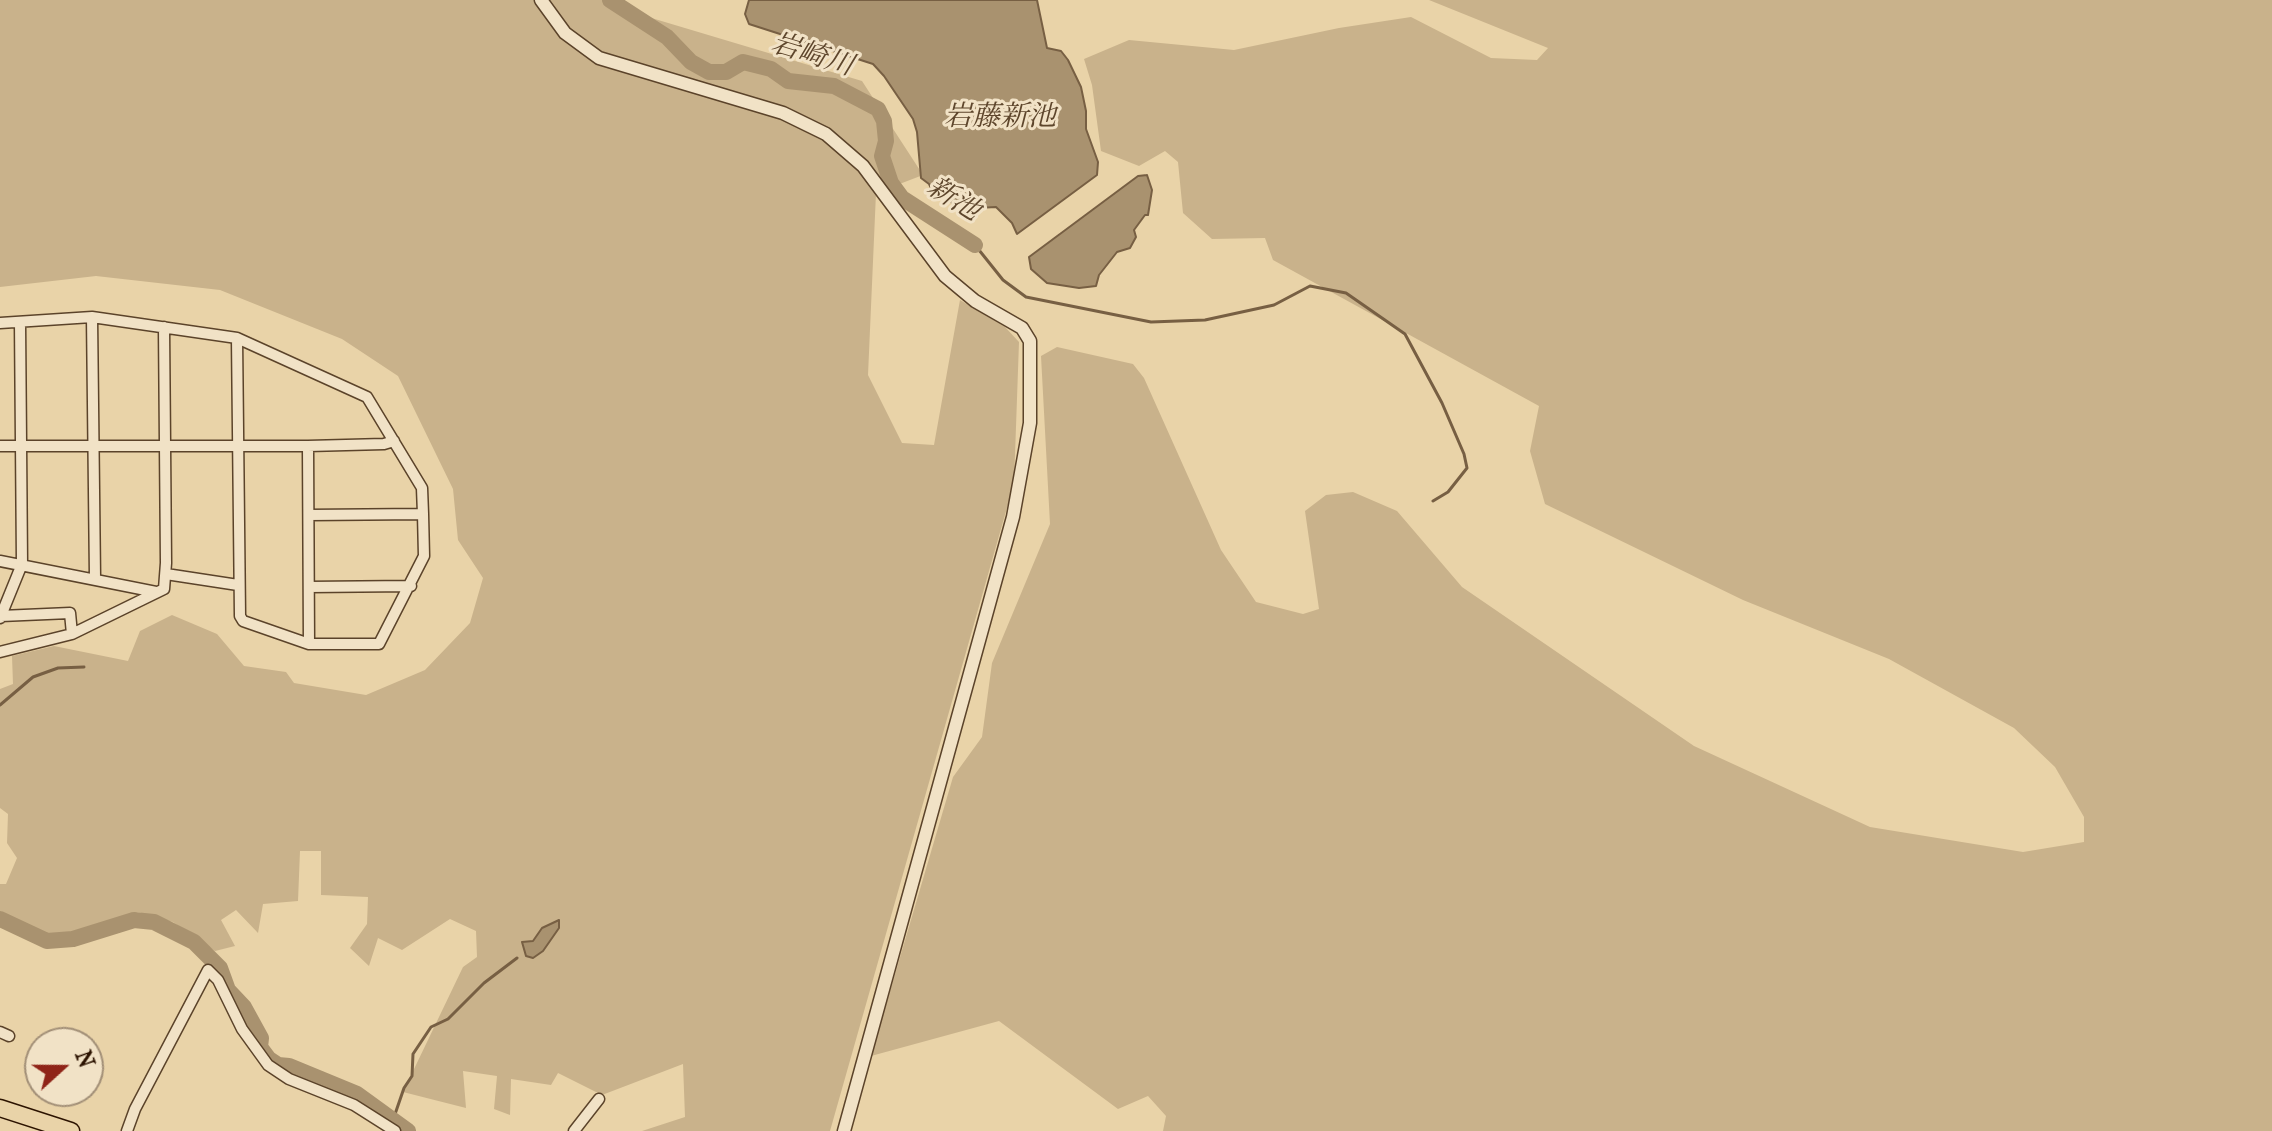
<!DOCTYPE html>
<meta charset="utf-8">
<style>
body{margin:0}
#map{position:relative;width:2272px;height:1131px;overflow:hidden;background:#e9d3a8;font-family:"IM FELL French Canon",serif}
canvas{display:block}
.north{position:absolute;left:24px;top:1027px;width:80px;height:80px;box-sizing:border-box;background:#f1e2c6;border:2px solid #a28f77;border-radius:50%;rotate:69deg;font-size:22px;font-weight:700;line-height:32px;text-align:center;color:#2c1300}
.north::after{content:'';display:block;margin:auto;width:28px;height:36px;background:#8f2418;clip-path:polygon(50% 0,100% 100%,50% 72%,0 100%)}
</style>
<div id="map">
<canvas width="2272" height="1131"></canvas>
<div class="north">N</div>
</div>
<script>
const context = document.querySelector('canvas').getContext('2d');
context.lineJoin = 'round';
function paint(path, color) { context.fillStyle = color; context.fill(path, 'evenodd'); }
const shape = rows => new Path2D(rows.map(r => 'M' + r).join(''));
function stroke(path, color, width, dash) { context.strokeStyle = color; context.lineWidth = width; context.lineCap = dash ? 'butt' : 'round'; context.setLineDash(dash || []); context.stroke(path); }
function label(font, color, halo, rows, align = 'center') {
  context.font = font + ' "IM FELL French Canon","Noto Serif JP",serif'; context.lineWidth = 6; context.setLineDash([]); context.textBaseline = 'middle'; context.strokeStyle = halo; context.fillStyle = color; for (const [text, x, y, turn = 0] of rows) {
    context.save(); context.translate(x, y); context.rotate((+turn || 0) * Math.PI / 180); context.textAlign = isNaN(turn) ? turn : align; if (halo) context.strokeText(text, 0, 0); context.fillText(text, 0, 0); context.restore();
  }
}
const green = shape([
 [0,0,603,0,608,5,862,81,923,175,876,193,868,375,902,443,934,445,960,300,1005,327,1019,342,1014,483,830,1131,642,1131,685,1117,683,1064,602,1095,558,1073,551,1085,511,1079,510,1115,494,1109,497,1076,463,1071,466,1108,403,1092,463,967,477,957,476,931,450,919,402,950,378,938,369,966,350,948,367,924,368,897,321,895,321,851,300,851,298,901,263,904,258,933,236,910,221,920,235,946,215,951,173,922,138,912,54,938,0,911,0,884,6,884,17,858,7,843,8,814,0,808,0,689,13,684,12,656,54,646,128,661,140,631,172,615,217,634,244,666,286,672,294,683,366,695,425,670,470,623,483,578,458,540,453,489,398,376,342,339,220,290,96,276,0,287],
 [1429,0,2272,0,2272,1131,1163,1131,1166,1116,1148,1096,1118,1109,999,1021,871,1056,953,777,982,737,992,663,1050,524,1041,356,1057,347,1133,364,1144,378,1221,550,1256,602,1303,614,1319,609,1305,511,1326,495,1353,492,1397,511,1462,587,1694,746,1870,827,2023,852,2084,842,2084,817,2055,767,2014,728,1889,659,1743,600,1545,504,1530,451,1539,406,1273,260,1265,238,1212,239,1183,213,1178,162,1165,151,1139,166,1101,151,1092,85,1084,59,1129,40,1234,50,1339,28,1411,17,1491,58,1537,60,1548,48]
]);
const water = shape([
 [749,0,1037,0,1047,48,1061,51,1068,60,1081,87,1086,111,1086,129,1098,162,1097,175,1017,234,1012,223,996,207,958,209,948,199,935,197,929,184,921,178,917,132,913,119,884,76,873,64,749,24,745,14,749,0],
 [1147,175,1152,190,1148,215,1145,215,1134,230,1136,237,1130,248,1117,252,1099,275,1096,286,1079,288,1047,283,1031,269,1029,257,1138,176,1147,175],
 [559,920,559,928,543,951,533,958,526,956,522,942,533,941,542,928,559,920]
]);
const stream = shape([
 [975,245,1003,280,1026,297,1151,322,1205,320,1274,305,1310,286,1346,293,1405,334,1442,403,1464,454,1467,468,1448,492,1433,501],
 [0,705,33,677,58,668,84,667],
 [393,1120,404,1088,412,1076,413,1054,431,1027,448,1019,484,983,517,958]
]);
const river = shape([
 [610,0,667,37,691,62,709,72,726,72,743,62,771,69,788,81,834,86,878,109,884,121,886,141,882,156,891,183,902,198,975,245],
 [0,919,47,941,73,939,134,920,154,922,194,942,220,968,228,990,244,1007,261,1038,260,1047,269,1059,278,1065,289,1066,357,1094,408,1131]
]);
const minor = shape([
 [92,317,95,578],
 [0,323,92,317,237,338,367,397,422,488,423,514,424,556,379,644,309,644,243,621,240,616,237,338],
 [0,446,308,446,384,444,394,441],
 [308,446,309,644],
 [309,515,423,514],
 [0,561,156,592],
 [166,574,238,585],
 [309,587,411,586],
 [1,616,70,613,72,634],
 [0,618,22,564,20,322],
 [0,652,72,634,164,589,166,563,164,327],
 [0,1032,9,1036],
 [127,1131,135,1109,208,970,218,980,242,1029,268,1065,289,1079,354,1105,395,1131],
 [574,1131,599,1099]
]);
const tertiary = shape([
 [541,0,565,33,599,58,783,113,826,134,863,166,945,276,975,301,1022,328,1030,341,1030,423,1013,517,844,1131]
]);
const primary = shape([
 [0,1108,71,1131]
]);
const waterNames = [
 ["岩崎川",812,56,17],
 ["岩藤新池",1000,118],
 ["新池",953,200,32]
];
paint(green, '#c9b28b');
paint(water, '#a9926f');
stroke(water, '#775f43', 2);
stroke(stream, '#775f43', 3);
stroke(river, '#a9926f', 16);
stroke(minor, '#5b432a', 13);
stroke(tertiary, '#5b432a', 15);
stroke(primary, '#2c1300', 19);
stroke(minor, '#f1e2c6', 10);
stroke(tertiary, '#f1e2c6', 12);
stroke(primary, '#e9d3a8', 16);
label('italic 28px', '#5e462c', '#f1e2c6', waterNames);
</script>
